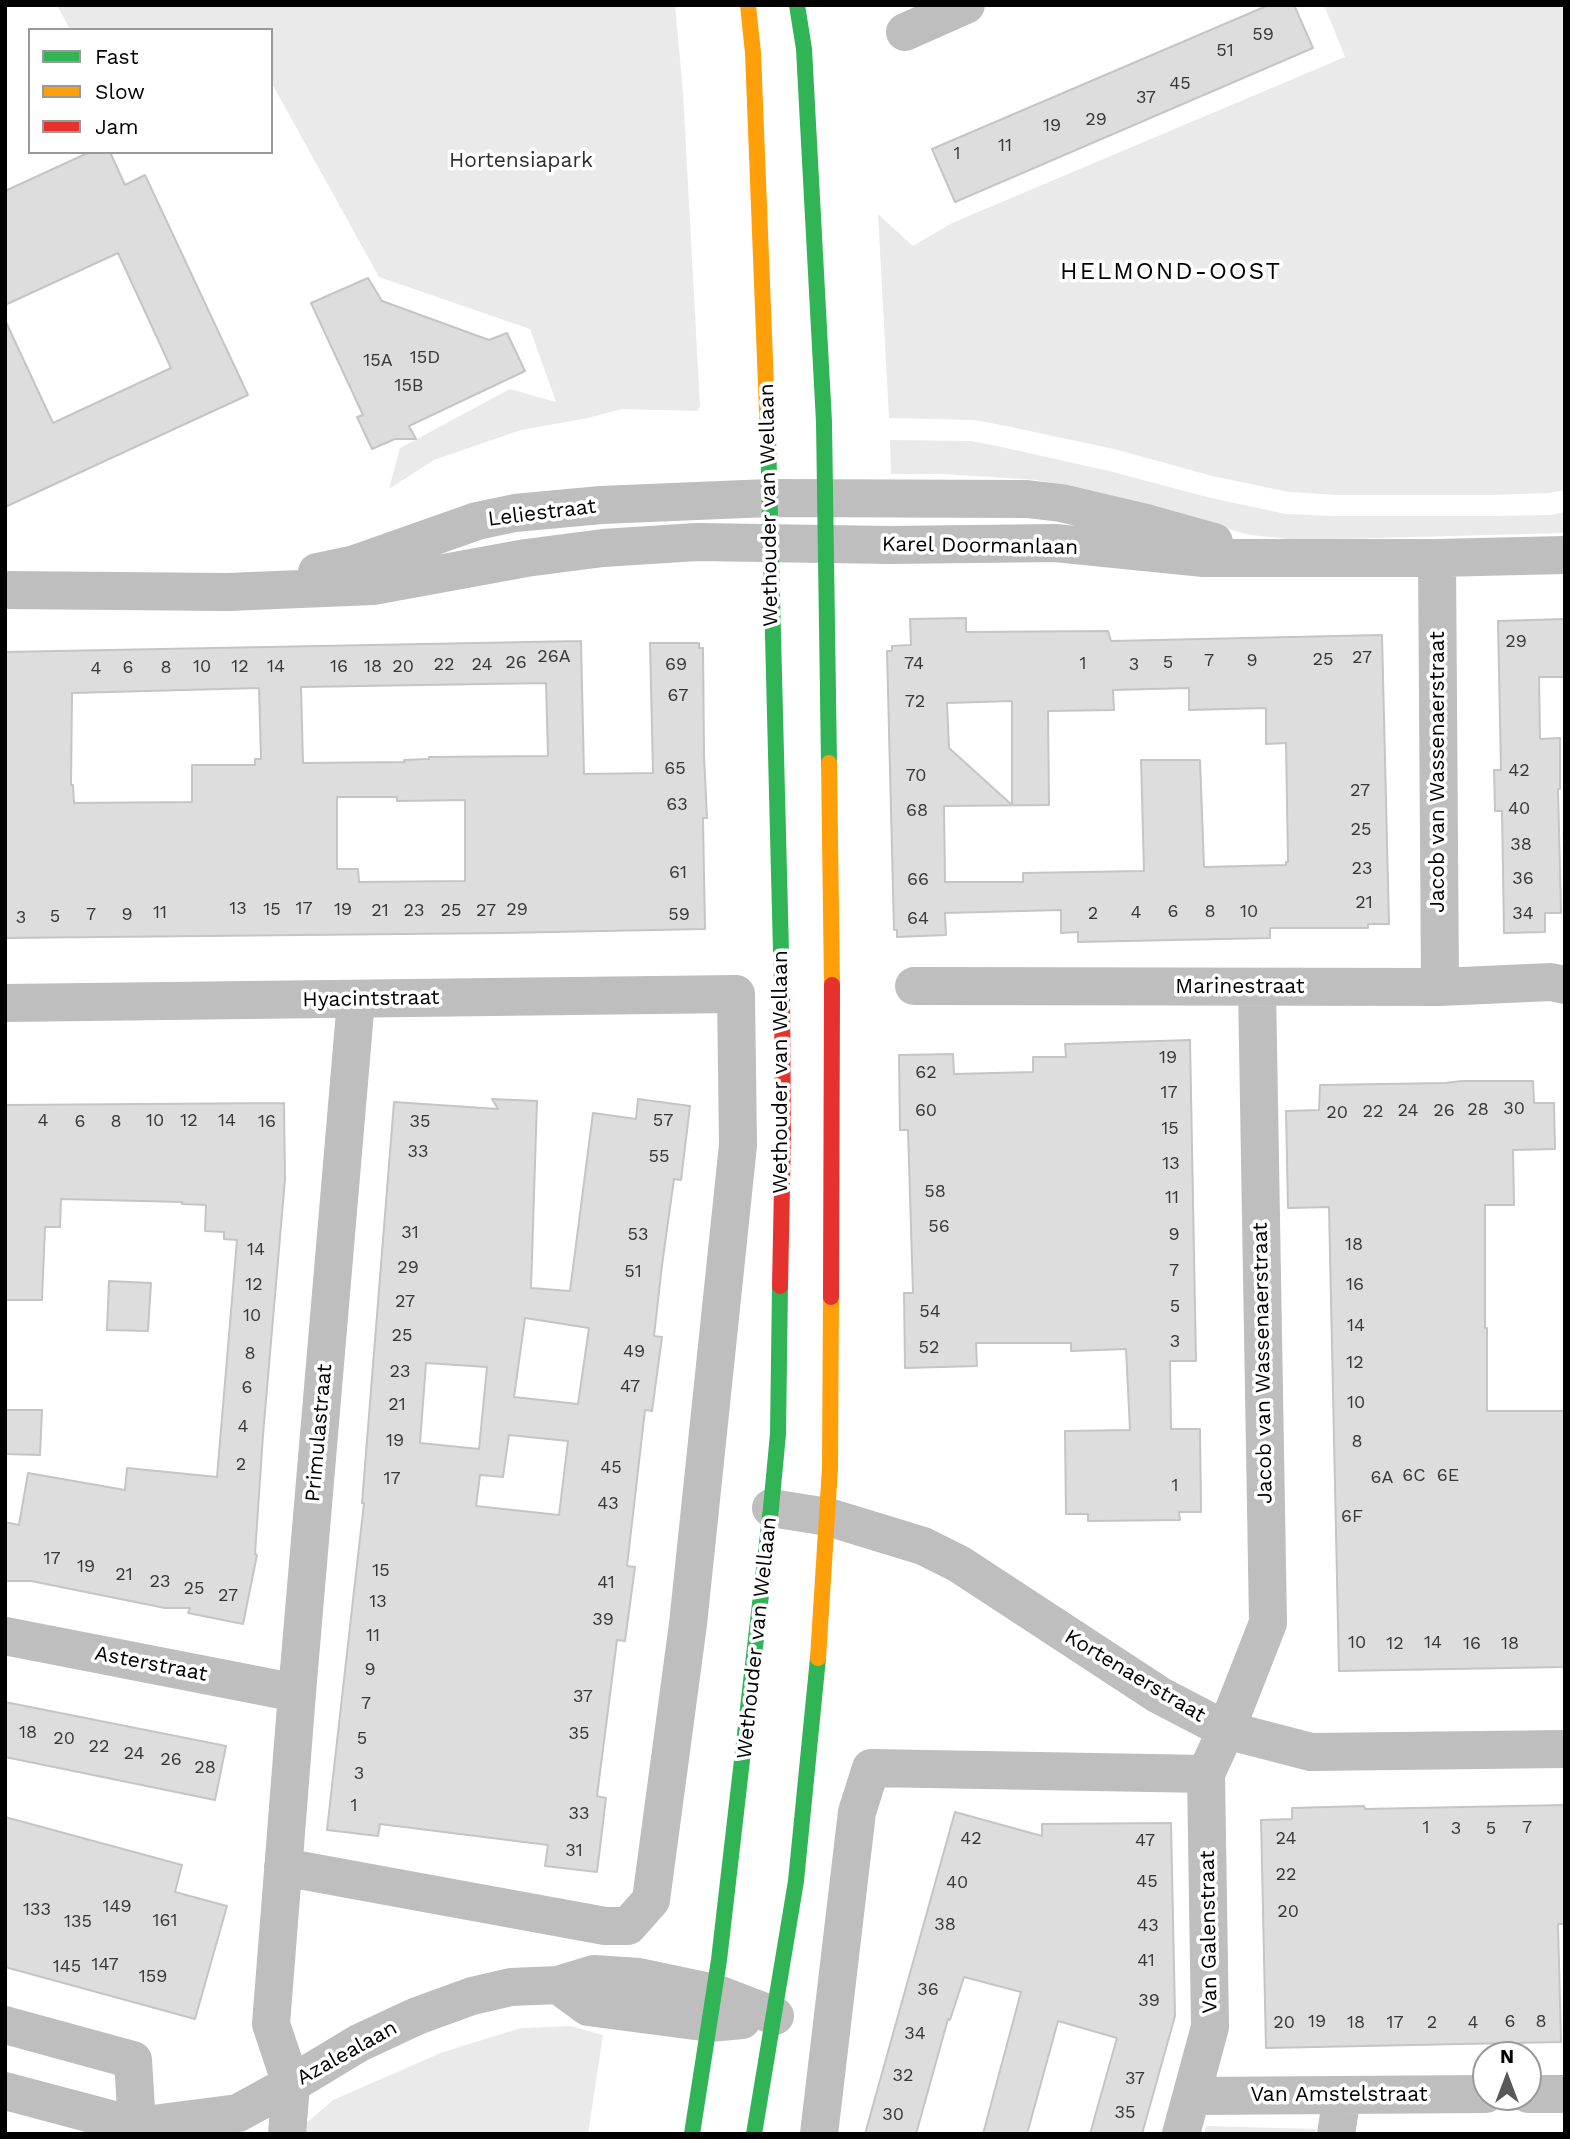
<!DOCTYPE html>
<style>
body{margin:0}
#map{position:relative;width:1570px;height:2139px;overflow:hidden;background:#fff;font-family:"Work Sans",sans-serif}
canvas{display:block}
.frame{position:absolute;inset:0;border:7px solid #000;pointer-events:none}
.legend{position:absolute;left:28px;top:28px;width:245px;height:126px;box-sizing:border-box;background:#fff;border:2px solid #999;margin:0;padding:9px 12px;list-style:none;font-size:21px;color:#000}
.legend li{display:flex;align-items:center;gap:14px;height:35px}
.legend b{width:35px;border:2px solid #999}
.north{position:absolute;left:1472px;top:2041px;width:70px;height:70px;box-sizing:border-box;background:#fff;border:2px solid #999;border-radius:50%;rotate:0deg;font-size:19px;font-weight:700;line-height:28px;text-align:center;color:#000}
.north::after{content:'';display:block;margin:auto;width:24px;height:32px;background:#595959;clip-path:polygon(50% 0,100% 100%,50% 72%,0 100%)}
</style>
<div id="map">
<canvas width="1570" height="2139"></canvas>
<div class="frame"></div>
<ul class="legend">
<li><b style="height:9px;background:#30b455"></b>Fast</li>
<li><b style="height:9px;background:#ff9f0a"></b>Slow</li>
<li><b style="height:9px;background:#e5322d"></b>Jam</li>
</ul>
<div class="north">N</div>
</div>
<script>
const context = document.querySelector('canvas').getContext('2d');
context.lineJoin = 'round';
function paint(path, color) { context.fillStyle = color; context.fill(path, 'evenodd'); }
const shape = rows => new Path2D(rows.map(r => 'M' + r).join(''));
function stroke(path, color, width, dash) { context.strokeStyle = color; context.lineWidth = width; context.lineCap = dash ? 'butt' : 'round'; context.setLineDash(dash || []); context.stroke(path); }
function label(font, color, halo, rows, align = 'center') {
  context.font = font + ' "Work Sans",sans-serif'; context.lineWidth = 7; context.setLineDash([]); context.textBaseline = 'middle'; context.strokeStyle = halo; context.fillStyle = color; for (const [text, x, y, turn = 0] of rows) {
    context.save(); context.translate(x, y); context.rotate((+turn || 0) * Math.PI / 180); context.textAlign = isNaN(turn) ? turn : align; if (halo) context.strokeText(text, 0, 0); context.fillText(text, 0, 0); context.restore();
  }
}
const green = shape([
 [57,5,675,5,683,92,700,406,698,411,622,409,588,418,521,430,434,460,389,489,400,448,510,389,556,402,530,329,379,277,271,82,271,30,70,30],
 [1324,5,1565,5,1565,490,1549,493,1492,495,1337,495,1289,492,1212,476,1114,449,1006,426,974,420,889,418,878,214,913,246,952,223,1345,57],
 [890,440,972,441,1002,447,1109,471,1207,497,1286,514,1336,516,1492,516,1551,515,1565,512,1565,533,1300,540,1250,535,1111,496,1037,480,944,474,891,474],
 [571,2026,603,2035,588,2134,302,2134,303,2126,333,2100,443,2052,521,2028],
 [1206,2126,1316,2129,1315,2134,1204,2134]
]);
const building = shape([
 [1269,5,1294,5,1313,48,955,202,932,149,1269,5],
 [90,152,110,152,125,185,145,175,248,395,5,507,5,320,53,423,171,368,118,253,5,305,5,191,90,152],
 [368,278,382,301,489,340,507,333,525,371,409,426,416,439,395,439,372,449,357,417,363,415,311,303,368,278],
 [966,618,966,632,1108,631,1111,641,1382,635,1389,924,1368,924,1368,928,1270,928,1270,938,1078,942,1078,932,1061,933,1061,910,945,913,946,935,897,937,897,930,894,930,887,651,892,651,892,646,911,645,910,619,966,618],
 [1189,688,1189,710,1266,708,1266,744,1286,743,1288,862,1286,862,1286,865,1204,867,1200,760,1141,760,1144,871,1023,873,1023,882,945,882,944,806,1049,805,1048,711,1114,710,1113,690,1189,688],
 [1012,701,1012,805,949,748,947,703,1012,701],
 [1565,619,1565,677,1539,677,1540,739,1560,738,1560,789,1558,789,1561,913,1545,913,1545,932,1504,933,1502,811,1495,811,1494,770,1501,770,1498,621,1565,619],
 [581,641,584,774,653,773,650,643,699,643,699,648,703,648,704,755,707,818,703,818,705,929,501,933,5,938,5,652,581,641],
 [546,683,548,756,429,757,429,759,404,760,405,762,303,763,301,687,546,683],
 [259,688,261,759,255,759,255,765,192,765,192,802,74,803,73,785,71,785,72,693,259,688],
 [337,797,397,797,397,801,465,800,465,881,359,882,358,869,337,869,337,797],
 [1190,1040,1196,1361,1170,1361,1171,1429,1200,1429,1201,1512,1179,1512,1180,1520,1088,1521,1088,1514,1066,1514,1065,1431,1130,1430,1126,1349,1071,1351,1071,1343,976,1343,977,1366,905,1368,904,1293,913,1293,908,1130,900,1130,899,1055,953,1054,954,1074,1033,1072,1033,1057,1066,1057,1065,1044,1190,1040],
 [1462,1081,1533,1081,1534,1103,1554,1103,1555,1149,1513,1150,1514,1205,1485,1205,1485,1328,1487,1328,1487,1411,1565,1411,1565,1667,1339,1671,1329,1207,1288,1208,1286,1111,1319,1110,1320,1085,1445,1083,1462,1081],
 [492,1099,537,1101,531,1288,570,1291,593,1113,636,1119,638,1099,690,1106,681,1180,674,1179,662,1265,654,1336,662,1337,652,1411,645,1410,627,1566,635,1567,625,1641,617,1640,597,1796,606,1798,597,1872,545,1866,548,1845,380,1824,378,1836,327,1830,364,1503,362,1503,394,1102,498,1109,492,1099],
 [525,1318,589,1328,578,1404,514,1397,525,1318],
 [426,1363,487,1367,479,1449,420,1443,426,1363],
 [509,1435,568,1441,559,1515,476,1506,480,1475,503,1477,509,1435],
 [284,1103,285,1179,263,1435,255,1554,257,1555,243,1624,188,1613,190,1608,165,1608,31,1581,5,1581,5,1522,19,1525,28,1473,125,1490,127,1468,217,1477,237,1240,224,1239,224,1232,205,1231,206,1205,182,1204,182,1202,61,1199,60,1227,45,1227,42,1300,5,1300,5,1105,284,1103],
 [109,1281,151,1283,148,1331,107,1330,109,1281],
 [5,1410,42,1410,40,1455,5,1454,5,1410],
 [5,1702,226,1746,215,1800,5,1757,5,1702],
 [1565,1805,1565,1924,1558,1924,1561,2042,1266,2048,1261,1820,1292,1819,1292,1808,1364,1806,1365,1809,1565,1805],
 [955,1812,1042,1836,1042,1824,1171,1823,1175,2016,1142,2134,1090,2134,1117,2038,1058,2021,1027,2134,983,2134,1021,1992,964,1977,950,2020,948,2019,916,2134,865,2134,955,1812],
 [5,1817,182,1865,175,1892,227,1906,195,2019,5,1967,5,1817]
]);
const street = shape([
 [905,32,966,5],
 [1437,558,1440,987],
 [317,572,355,564,477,521,515,513,601,505,769,498,1027,499,1061,503,1146,523,1214,542],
 [5,590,228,592,373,586,526,558,603,548,697,542,890,545,1055,543,1204,558,1437,558,1565,555],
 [914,986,1440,987,1551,982,1565,985],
 [5,1003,736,994,738,1145,688,1624,651,1900,628,1926,605,1926,283,1867],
 [771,1508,828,1517,923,1546,959,1564,1159,1695,1226,1730,1311,1752,1565,1749],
 [5,1636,297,1693],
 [558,1985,588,2007,710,2023,742,2020],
 [5,2025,133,2060,137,2126],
 [5,2091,137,2126,238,2113,291,2084,359,2043,417,2016,472,1996,511,1987,558,1985,594,1974,639,1977,715,1993,775,2016],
 [1528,2094,1565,2094],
 [1192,2096,1486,2094],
 [287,2134,291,2084,271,2024,297,1693,356,1000],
 [819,2134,857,1812,871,1768,1206,1774],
 [1181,2134,1210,2027,1206,1774,1226,1730,1268,1623,1257,987],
 [1336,2134,1342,2096]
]);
const fast = shape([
 [797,5,804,49,824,422,829,763],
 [768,437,782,992],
 [692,2134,719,1960,771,1508,778,1434,780,1286],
 [754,2134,796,1881,818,1658]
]);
const slow = shape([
 [748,5,753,53,768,437],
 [829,763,832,985],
 [818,1658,830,1468,831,1297]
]);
const jam = shape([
 [780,1286,783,1135,782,992],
 [831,1297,832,985]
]);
const numberNames = [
 ["59",1263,35],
 ["51",1225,51],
 ["45",1180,84],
 ["37",1146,98],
 ["29",1096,120],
 ["19",1052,126],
 ["11",1005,146],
 ["1",957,154],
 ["15D",425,358],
 ["15A",378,361],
 ["15B",409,386],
 ["29",1516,642],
 ["26A",554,657],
 ["27",1362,658],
 ["25",1323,660],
 ["7",1209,661],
 ["9",1252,661],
 ["26",516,663],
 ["5",1168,663],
 ["74",914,664],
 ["1",1083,664],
 ["22",444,665],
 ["24",482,665],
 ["69",676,665],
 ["3",1134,665],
 ["10",202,667],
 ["12",240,667],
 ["14",276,667],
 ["16",339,667],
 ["18",373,667],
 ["20",403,667],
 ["6",128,668],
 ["8",166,668],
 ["4",96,669],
 ["67",678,696],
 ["72",915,702],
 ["65",675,769],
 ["42",1519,771],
 ["70",916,776],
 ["27",1360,791],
 ["63",677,805],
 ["40",1519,809],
 ["68",917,811],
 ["25",1361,830],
 ["38",1521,845],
 ["23",1362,869],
 ["61",678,873],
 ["36",1523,879],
 ["66",918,880],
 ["21",1364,903],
 ["13",238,909],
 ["17",304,909],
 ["15",272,910],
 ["19",343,910],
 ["29",517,910],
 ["21",380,911],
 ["23",414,911],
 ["25",451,911],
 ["27",486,911],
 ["6",1173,912],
 ["8",1210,912],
 ["10",1249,912],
 ["11",160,913],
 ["4",1136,913],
 ["2",1093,914],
 ["34",1523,914],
 ["7",91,915],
 ["9",127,915],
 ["59",679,915],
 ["5",55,917],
 ["3",21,918],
 ["64",918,919],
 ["19",1168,1058],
 ["62",926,1073],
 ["17",1169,1093],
 ["30",1514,1109],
 ["28",1478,1110],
 ["60",926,1111],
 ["24",1408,1111],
 ["26",1444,1111],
 ["22",1373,1112],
 ["20",1337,1113],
 ["4",43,1121],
 ["10",155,1121],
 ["12",189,1121],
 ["14",227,1121],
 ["57",663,1121],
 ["6",80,1122],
 ["8",116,1122],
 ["16",267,1122],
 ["35",420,1122],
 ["15",1170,1129],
 ["33",418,1152],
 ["55",659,1157],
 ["13",1171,1164],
 ["58",935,1192],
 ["11",1172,1198],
 ["56",939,1227],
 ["31",410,1233],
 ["53",638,1235],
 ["9",1174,1235],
 ["18",1354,1245],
 ["14",256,1250],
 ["29",408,1268],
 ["7",1174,1271],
 ["51",633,1272],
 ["12",254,1285],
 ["16",1355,1285],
 ["27",405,1302],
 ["5",1175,1307],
 ["54",930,1312],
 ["10",252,1316],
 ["14",1356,1326],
 ["25",402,1336],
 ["3",1175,1342],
 ["52",929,1348],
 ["49",634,1352],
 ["8",250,1354],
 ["12",1355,1363],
 ["23",400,1372],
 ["47",630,1387],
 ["6",247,1388],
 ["10",1356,1403],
 ["21",397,1405],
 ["4",243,1427],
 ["19",395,1441],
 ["8",1357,1442],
 ["2",241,1465],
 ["45",611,1468],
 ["6C",1414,1476],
 ["6E",1448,1476],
 ["6A",1382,1478],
 ["17",392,1479],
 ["1",1175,1486],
 ["43",608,1504],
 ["6F",1352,1517],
 ["17",52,1559],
 ["19",86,1567],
 ["15",381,1571],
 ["21",124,1575],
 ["23",160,1582],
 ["41",606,1583],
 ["25",194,1589],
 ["27",228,1596],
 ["13",378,1602],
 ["39",603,1620],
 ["11",373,1636],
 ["10",1357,1643],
 ["14",1433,1643],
 ["12",1395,1644],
 ["16",1472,1644],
 ["18",1510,1644],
 ["9",370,1670],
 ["37",583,1697],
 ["7",366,1704],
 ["18",28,1733],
 ["35",579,1734],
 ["20",64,1739],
 ["5",362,1739],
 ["22",99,1747],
 ["24",134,1754],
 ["26",171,1760],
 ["28",205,1768],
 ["3",359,1774],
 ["1",354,1806],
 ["33",579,1814],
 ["1",1426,1828],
 ["7",1527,1828],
 ["3",1456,1829],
 ["5",1491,1829],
 ["42",971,1839],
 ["24",1286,1839],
 ["47",1145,1841],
 ["31",574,1851],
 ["22",1286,1875],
 ["45",1147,1882],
 ["40",957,1883],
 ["149",117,1907],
 ["133",37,1910],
 ["20",1288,1912],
 ["161",165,1921],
 ["135",78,1922],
 ["38",945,1925],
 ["43",1148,1926],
 ["41",1146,1961],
 ["147",105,1965],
 ["145",67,1967],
 ["159",153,1977],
 ["36",928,1990],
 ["39",1149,2001],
 ["19",1317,2022],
 ["6",1510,2022],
 ["8",1541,2022],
 ["20",1284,2023],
 ["18",1356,2023],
 ["17",1395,2023],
 ["2",1432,2023],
 ["4",1473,2023],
 ["34",915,2034],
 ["32",903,2076],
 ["37",1135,2079],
 ["35",1125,2113],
 ["30",893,2115]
];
const parkNames = [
 ["Hortensiapark",521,161]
];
const streetNames = [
 ["Wethouder van Wellaan",769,505,-91],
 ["Leliestraat",542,513,-7],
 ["Karel Doormanlaan",980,546,1],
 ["Jacob van Wassenaerstraat",1438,772,-90],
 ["Marinestraat",1240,987],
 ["Hyacintstraat",371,999,-1],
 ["Wethouder van Wellaan",781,1072,-90],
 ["Jacob van Wassenaerstraat",1263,1363,-91],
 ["Primulastraat",319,1433,-85],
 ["Wethouder van Wellaan",757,1638,-84],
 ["Asterstraat",151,1664,11],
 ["Kortenaerstraat",1135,1676,31],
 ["Van Galenstraat",1209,1932,-91],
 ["Azalealaan",347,2053,-29],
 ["Van Amstelstraat",1339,2095]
];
const quarterNames = [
 ["HELMOND-OOST",1171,272]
];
paint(green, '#eaeaea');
paint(building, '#ddd');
stroke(building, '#c5c5c5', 2);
stroke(street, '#bebebe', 38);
stroke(fast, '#30b455', 16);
stroke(slow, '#ff9f0a', 16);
stroke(jam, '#e5322d', 16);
label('18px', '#373737', null, numberNames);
label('21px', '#303030', '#fff', parkNames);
label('21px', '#000', '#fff', streetNames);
context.letterSpacing = '2px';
label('24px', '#000', '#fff', quarterNames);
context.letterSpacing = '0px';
</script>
